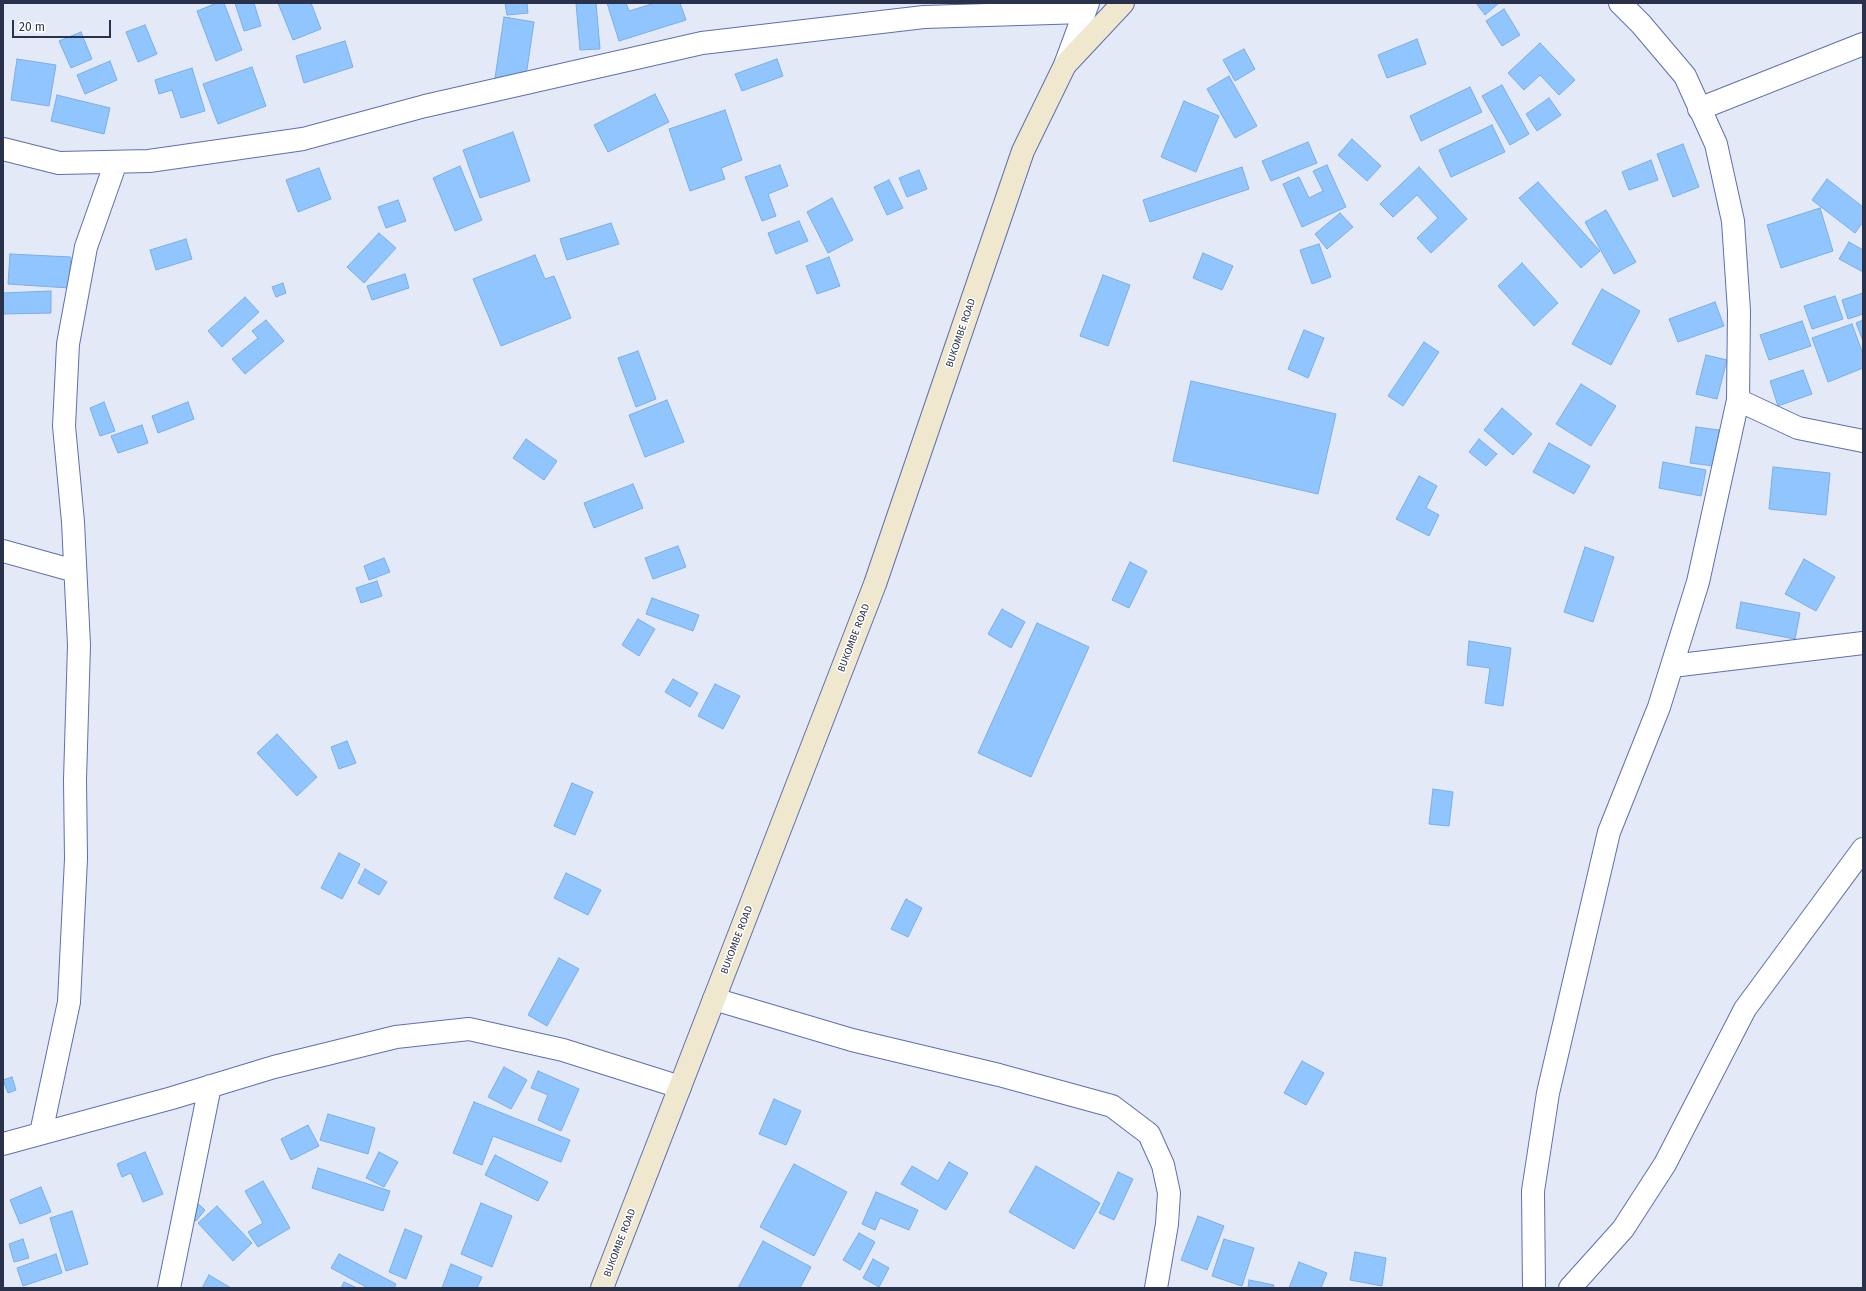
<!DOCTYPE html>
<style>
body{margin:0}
#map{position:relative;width:1866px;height:1291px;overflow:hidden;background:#e4e9f7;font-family:"Fira Sans",sans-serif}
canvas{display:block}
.frame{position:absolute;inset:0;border:4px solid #29314b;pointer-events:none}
.scale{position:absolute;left:12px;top:20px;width:99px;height:18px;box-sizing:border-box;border:2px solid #29314b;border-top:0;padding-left:5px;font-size:12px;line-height:14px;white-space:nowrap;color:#29314b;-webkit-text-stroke:3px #fff;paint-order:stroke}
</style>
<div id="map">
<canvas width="1866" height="1291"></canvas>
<div class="frame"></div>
<div class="scale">20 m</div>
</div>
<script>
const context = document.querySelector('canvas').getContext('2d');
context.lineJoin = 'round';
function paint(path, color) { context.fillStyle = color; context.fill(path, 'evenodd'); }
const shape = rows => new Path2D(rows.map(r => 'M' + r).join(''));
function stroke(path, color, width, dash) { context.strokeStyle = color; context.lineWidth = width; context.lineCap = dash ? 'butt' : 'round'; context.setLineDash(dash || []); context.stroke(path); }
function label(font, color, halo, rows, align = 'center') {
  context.font = font + ' "Fira Sans",sans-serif'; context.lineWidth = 3; context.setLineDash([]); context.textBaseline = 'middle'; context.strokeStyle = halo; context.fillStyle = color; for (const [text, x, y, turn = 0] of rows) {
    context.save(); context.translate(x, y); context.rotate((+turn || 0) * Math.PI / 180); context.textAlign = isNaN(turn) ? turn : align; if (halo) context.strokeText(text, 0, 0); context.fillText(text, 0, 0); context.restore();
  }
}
const building = shape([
 [217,3,224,3,242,50,216,61,197,11,217,3],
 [235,3,254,3,261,26,244,31,235,3],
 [278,3,311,3,321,29,293,40,278,3],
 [505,3,527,3,528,13,507,15,505,3],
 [576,3,596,3,600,49,580,50,576,3],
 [607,3,626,3,629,11,655,3,680,3,686,20,619,41,607,3],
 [1476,3,1499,3,1485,15,1476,3],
 [1504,9,1520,35,1502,46,1486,21,1504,9],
 [504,17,534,22,525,83,495,78,504,17],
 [145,25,157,54,138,62,126,32,145,25],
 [81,32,92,59,71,68,59,41,81,32],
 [1417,39,1426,64,1387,78,1378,55,1417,39],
 [345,41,353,67,304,83,296,56,345,41],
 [1540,43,1575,80,1559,95,1540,75,1524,90,1508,73,1540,43],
 [1244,49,1255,69,1235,81,1223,60,1244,49],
 [17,59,56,65,49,106,11,100,17,59],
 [777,59,783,76,742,91,735,74,777,59],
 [110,61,117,80,85,94,77,75,110,61],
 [252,67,266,106,218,124,203,84,252,67],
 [192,68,205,111,181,118,172,90,159,94,155,80,192,68],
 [1229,76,1257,126,1235,138,1207,89,1229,76],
 [1502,85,1529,134,1510,145,1482,96,1502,85],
 [1470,87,1482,112,1421,141,1410,116,1470,87],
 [655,94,669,122,608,152,594,125,655,94],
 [57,95,110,108,104,134,51,121,57,95],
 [1549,98,1561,115,1537,131,1526,114,1549,98],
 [1184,101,1219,116,1196,172,1161,157,1184,101],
 [725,110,742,160,721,168,725,179,690,191,669,129,725,110],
 [1492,125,1505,152,1451,177,1439,150,1492,125],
 [513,132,530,181,480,198,463,150,513,132],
 [1352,139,1381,166,1367,181,1338,155,1352,139],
 [1308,142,1317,163,1271,181,1262,161,1308,142],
 [1683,144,1699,187,1673,197,1657,154,1683,144],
 [1651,160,1658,180,1629,190,1622,172,1651,160],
 [780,165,788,186,768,194,776,216,762,221,745,177,780,165],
 [1327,165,1346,207,1302,227,1283,184,1299,177,1309,198,1323,191,1313,171,1327,165],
 [460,166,482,220,455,231,433,178,460,166],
 [1242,167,1249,189,1150,222,1143,200,1242,167],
 [1419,167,1467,219,1431,253,1417,238,1438,218,1417,195,1393,217,1380,204,1419,167],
 [319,168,331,199,298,212,286,180,319,168],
 [919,170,927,189,907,197,899,178,919,170],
 [1827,179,1863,207,1863,222,1855,233,1812,200,1827,179],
 [889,180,903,208,887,215,874,187,889,180],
 [1538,182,1600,251,1581,268,1519,198,1538,182],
 [832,198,853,240,828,253,807,212,832,198],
 [398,200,406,221,386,228,378,207,398,200],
 [1820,208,1833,251,1781,268,1767,225,1820,208],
 [1606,210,1636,262,1614,274,1585,222,1606,210],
 [1340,213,1353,227,1327,249,1315,234,1340,213],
 [799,221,808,241,776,254,768,233,799,221],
 [611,223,619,244,567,260,560,239,611,223],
 [379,233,396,248,364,283,347,267,379,233],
 [186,239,192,259,156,270,150,250,186,239],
 [1849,242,1863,250,1863,272,1839,259,1849,242],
 [1319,244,1331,277,1312,284,1300,250,1319,244],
 [1203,253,1233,266,1222,290,1193,278,1203,253],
 [10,254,71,257,69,288,8,284,10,254],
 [535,255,545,279,554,276,571,318,501,346,473,279,535,255],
 [829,257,840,286,817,294,806,266,829,257],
 [1522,263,1558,303,1534,326,1498,286,1522,263],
 [405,274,409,288,372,300,367,286,405,274],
 [1103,275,1130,285,1108,346,1080,336,1103,275],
 [283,283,286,293,276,297,272,287,283,283],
 [1602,289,1640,311,1611,365,1572,344,1602,289],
 [51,291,51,313,3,314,3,293,51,291],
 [1863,293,1863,314,1848,319,1842,300,1863,293],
 [1835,296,1843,319,1812,329,1804,306,1835,296],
 [245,297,259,312,222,347,208,331,245,297],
 [1715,302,1724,326,1678,342,1669,319,1715,302],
 [266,320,284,341,245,374,232,359,258,338,252,331,266,320],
 [1863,320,1863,341,1856,323,1863,320],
 [1802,321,1811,346,1769,360,1760,335,1802,321],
 [1852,324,1863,354,1863,368,1828,382,1812,338,1852,324],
 [1304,330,1324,338,1308,378,1288,369,1304,330],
 [1424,342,1439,352,1403,406,1388,396,1424,342],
 [638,351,656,399,636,407,618,358,638,351],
 [1706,355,1727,360,1717,399,1696,394,1706,355],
 [1803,370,1812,394,1778,406,1770,381,1803,370],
 [1191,381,1336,414,1318,494,1173,461,1191,381],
 [1581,384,1616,406,1591,446,1556,424,1581,384],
 [667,400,684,442,645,457,629,415,667,400],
 [104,402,115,431,100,436,90,408,104,402],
 [188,402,194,419,158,433,152,416,188,402],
 [1502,408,1532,434,1513,455,1484,430,1502,408],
 [142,425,148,443,118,453,111,436,142,425],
 [1696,427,1719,430,1714,466,1690,463,1696,427],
 [526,439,557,461,544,480,513,458,526,439],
 [1479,439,1497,454,1486,466,1469,452,1479,439],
 [1549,443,1590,466,1574,494,1533,472,1549,443],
 [1663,462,1706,470,1701,496,1659,488,1663,462],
 [1773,467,1830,473,1826,515,1769,509,1773,467],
 [1419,476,1437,486,1426,508,1439,515,1429,536,1396,519,1419,476],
 [633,484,643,508,594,528,584,503,633,484],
 [678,546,686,567,653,579,645,558,678,546],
 [1585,547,1614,557,1593,622,1564,612,1585,547],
 [384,558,390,572,369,580,364,566,384,558],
 [1804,559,1835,577,1816,611,1785,594,1804,559],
 [1130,562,1147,571,1129,608,1112,600,1130,562],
 [377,581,382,596,361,603,356,588,377,581],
 [652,598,699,615,693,631,646,614,652,598],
 [1741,602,1800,613,1795,639,1736,628,1741,602],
 [1002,609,1025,622,1011,648,988,634,1002,609],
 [638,619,655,629,639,656,622,645,638,619],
 [1037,623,1089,647,1031,777,978,753,1037,623],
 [1469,641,1511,648,1503,706,1485,703,1490,668,1467,665,1469,641],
 [673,679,698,693,690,707,665,692,673,679],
 [715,684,740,696,723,729,698,716,715,684],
 [277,734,317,777,297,796,257,753,277,734],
 [347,741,356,763,339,769,331,747,347,741],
 [572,783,593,792,575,835,554,826,572,783],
 [1433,789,1453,792,1449,826,1429,824,1433,789],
 [339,853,360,864,342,899,321,888,339,853],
 [365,869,387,882,379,895,358,883,365,869],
 [566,873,601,890,588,915,554,898,566,873],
 [906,899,922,908,908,937,891,929,906,899],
 [559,958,579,969,547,1026,528,1015,559,958],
 [1302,1061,1324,1073,1306,1105,1284,1093,1302,1061],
 [504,1067,527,1080,511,1109,488,1097,504,1067],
 [538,1071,579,1089,561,1131,538,1120,548,1095,531,1088,538,1071],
 [12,1077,16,1090,8,1093,3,1080,12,1077],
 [774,1099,801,1111,786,1145,759,1134,774,1099],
 [474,1102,570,1140,561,1162,493,1136,482,1165,453,1153,474,1102],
 [328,1114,375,1128,368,1154,320,1140,328,1114],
 [308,1125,319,1146,291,1160,281,1139,308,1125],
 [145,1152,163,1194,143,1202,131,1173,122,1177,117,1164,145,1152],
 [379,1152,398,1162,384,1187,366,1178,379,1152],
 [495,1155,548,1182,538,1201,485,1175,495,1155],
 [949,1162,968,1173,946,1210,901,1184,912,1166,938,1181,949,1162],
 [794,1164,847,1192,814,1256,760,1227,794,1164],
 [1036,1166,1100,1203,1074,1249,1009,1212,1036,1166],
 [318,1168,390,1191,383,1211,312,1188,318,1168],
 [1118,1172,1133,1179,1114,1220,1099,1213,1118,1172],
 [263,1181,290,1228,258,1247,248,1232,263,1223,245,1191,263,1181],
 [41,1187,51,1212,20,1224,10,1200,41,1187],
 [876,1192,918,1210,909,1230,880,1218,875,1230,862,1224,876,1192],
 [194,1200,205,1210,196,1221,184,1210,194,1200],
 [481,1203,512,1216,492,1267,461,1254,481,1203],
 [217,1206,252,1243,233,1261,198,1223,217,1206],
 [72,1211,88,1264,66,1271,50,1218,72,1211],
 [1198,1216,1224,1226,1207,1270,1181,1260,1198,1216],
 [405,1229,422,1236,406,1279,389,1272,405,1229],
 [859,1233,875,1242,860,1270,843,1260,859,1233],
 [23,1239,29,1258,14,1262,9,1244,23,1239],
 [1224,1239,1254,1248,1242,1286,1212,1276,1224,1239],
 [763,1241,811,1267,800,1288,738,1288,763,1241],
 [1355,1252,1386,1258,1382,1286,1350,1280,1355,1252],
 [56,1254,62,1273,23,1286,17,1268,56,1254],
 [339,1254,396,1284,394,1288,368,1288,331,1268,339,1254],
 [873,1259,889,1268,879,1287,863,1278,873,1259],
 [1299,1262,1327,1273,1321,1288,1289,1288,1299,1262],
 [451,1264,482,1277,477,1288,442,1288,451,1264],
 [209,1275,231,1288,202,1288,209,1275],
 [1249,1280,1274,1285,1273,1288,1248,1288,1249,1280],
 [344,1282,357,1288,341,1288,344,1282]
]);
const minor = shape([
 [1699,109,1863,44],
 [3,149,59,163,149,161,303,139,425,106,702,43,924,17,1084,12],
 [1738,400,1798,428,1863,441],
 [3,551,75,571],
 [1672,666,1863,643],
 [714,999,852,1040,999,1075,1112,1106,1149,1134,1163,1165,1169,1193,1167,1224,1156,1288],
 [41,1133,69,1002,76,859,75,780,79,645,73,522,64,426,68,344,86,247,116,162],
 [3,1144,172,1098,274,1067,396,1037,469,1029,563,1050,680,1087],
 [169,1288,210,1086],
 [1534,1288,1533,1191,1548,1093,1609,832,1659,707,1698,582,1738,400,1739,311,1733,221,1716,144,1685,76,1641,24,1620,3],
 [1570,1288,1623,1229,1665,1164,1745,1009,1863,849]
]);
const tertiary = shape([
 [1065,65,1088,3]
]);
const secondary = shape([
 [602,1288,875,584,1023,151,1065,65,1123,3]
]);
const streetNames = [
 ["BUKOMBE ROAD",961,333,-71],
 ["BUKOMBE ROAD",854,638,-69],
 ["BUKOMBE ROAD",737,940,-69],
 ["BUKOMBE ROAD",620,1243,-69]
];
paint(building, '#90c5fd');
stroke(building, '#7aaee5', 1);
stroke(minor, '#5e70ad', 24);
stroke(tertiary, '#5e70ad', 24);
stroke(secondary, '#5e70ad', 24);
stroke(minor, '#fff', 22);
stroke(tertiary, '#fff', 22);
stroke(secondary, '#f0e7cf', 22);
label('10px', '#29314b', '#fff', streetNames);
</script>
